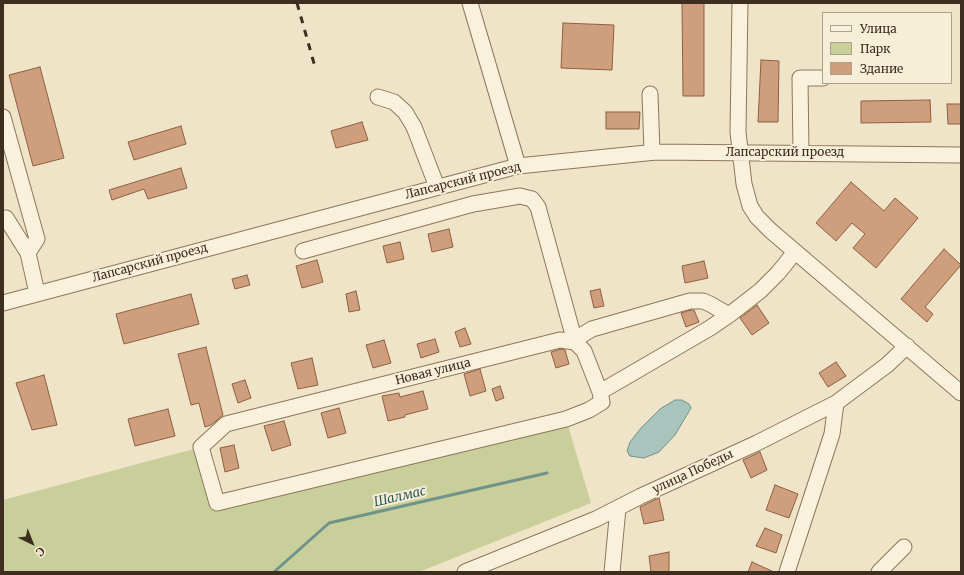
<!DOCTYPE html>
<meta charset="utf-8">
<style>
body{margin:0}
#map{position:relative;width:964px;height:575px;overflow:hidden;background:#f0e4c8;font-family:Merriweather,serif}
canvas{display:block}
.frame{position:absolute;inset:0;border:4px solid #3d2e20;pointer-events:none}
.legend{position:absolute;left:822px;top:12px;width:130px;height:72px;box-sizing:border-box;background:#f7eed8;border:1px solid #ada18e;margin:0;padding:5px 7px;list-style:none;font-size:12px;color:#3d2e20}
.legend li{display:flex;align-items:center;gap:8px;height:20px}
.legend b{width:20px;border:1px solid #ada18e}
.north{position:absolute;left:12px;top:523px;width:40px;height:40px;-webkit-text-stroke:3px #f7eed8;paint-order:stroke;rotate:137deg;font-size:11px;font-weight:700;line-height:16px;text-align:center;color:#3d2e20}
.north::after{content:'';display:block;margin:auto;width:14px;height:18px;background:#3d2e20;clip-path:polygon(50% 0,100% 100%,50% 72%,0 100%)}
</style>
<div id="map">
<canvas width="964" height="575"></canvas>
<div class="frame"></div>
<ul class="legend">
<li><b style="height:5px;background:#faf1dc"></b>Улица</li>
<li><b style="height:11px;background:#c9cf9b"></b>Парк</li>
<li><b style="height:11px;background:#cf9f7d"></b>Здание</li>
</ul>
<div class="north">С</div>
</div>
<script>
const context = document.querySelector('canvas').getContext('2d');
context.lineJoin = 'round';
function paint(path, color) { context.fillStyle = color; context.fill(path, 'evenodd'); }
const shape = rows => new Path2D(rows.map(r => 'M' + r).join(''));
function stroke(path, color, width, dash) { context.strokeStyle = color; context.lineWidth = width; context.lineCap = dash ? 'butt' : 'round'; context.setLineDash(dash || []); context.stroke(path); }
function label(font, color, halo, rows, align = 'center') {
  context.font = font + ' Merriweather,serif'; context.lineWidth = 4; context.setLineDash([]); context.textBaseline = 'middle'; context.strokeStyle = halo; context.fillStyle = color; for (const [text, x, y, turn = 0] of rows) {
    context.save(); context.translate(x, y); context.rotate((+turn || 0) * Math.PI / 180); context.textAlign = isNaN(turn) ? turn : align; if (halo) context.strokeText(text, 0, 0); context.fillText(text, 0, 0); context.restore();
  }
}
const green = shape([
 [566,419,591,503,419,572,3,572,3,500,201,447,217,503]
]);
const water = shape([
 [675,400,682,400,689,404,691,408,675,435,659,452,644,458,630,456,627,451,630,442,641,428,660,409,675,400]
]);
const stream = shape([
 [274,572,329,523,547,473]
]);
const building = shape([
 [682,3,704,3,704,96,683,96,682,3],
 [563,23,614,25,612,70,561,68,563,23],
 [761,60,779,61,778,122,758,122,761,60],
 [40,67,64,158,33,166,9,75,40,67],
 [930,100,931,122,861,123,861,101,930,100],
 [947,104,961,104,961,124,948,124,947,104],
 [606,112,640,112,639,129,606,129,606,112],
 [362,122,368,140,336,148,331,131,362,122],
 [181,126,186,144,134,160,128,142,181,126],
 [181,168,187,188,148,199,144,189,112,200,109,190,181,168],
 [851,182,884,211,895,198,918,218,876,268,853,248,865,234,852,223,836,241,816,223,851,182],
 [449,229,453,247,432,252,428,234,449,229],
 [400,242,404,259,387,263,383,246,400,242],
 [944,249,961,265,925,307,933,314,927,322,901,299,944,249],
 [317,260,323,282,302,288,296,266,317,260],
 [704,261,708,278,685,283,682,266,704,261],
 [247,275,250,285,235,289,232,279,247,275],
 [600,289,604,306,594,308,590,291,600,289],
 [356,291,360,310,349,312,346,294,356,291],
 [191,294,199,324,124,344,116,314,191,294],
 [757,305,769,323,752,335,740,318,757,305],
 [691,310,694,310,699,322,686,327,681,313,691,310],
 [465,328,471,344,460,347,455,332,465,328],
 [435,339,439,352,421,358,417,344,435,339],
 [384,340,391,363,373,368,366,345,384,340],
 [206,347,223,415,211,425,205,427,199,403,191,405,178,354,206,347],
 [561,349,565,350,569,364,556,368,551,352,561,349],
 [312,358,318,385,298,389,291,363,312,358],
 [836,362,846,376,828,387,819,373,836,362],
 [480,369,486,391,470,396,464,374,480,369],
 [44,375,57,425,32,430,16,383,44,375],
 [245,380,251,398,238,403,232,384,245,380],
 [500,386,504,398,496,401,492,389,500,386],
 [423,391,428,409,405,415,405,417,388,421,382,396,399,393,400,397,423,391],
 [339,408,346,433,328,438,321,413,339,408],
 [168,409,175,436,135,446,128,419,168,409],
 [284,421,291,445,272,451,264,426,284,421],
 [234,445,239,468,225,472,220,448,234,445],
 [760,452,767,470,751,478,743,460,760,452],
 [775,485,798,494,789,518,766,510,775,485],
 [659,498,664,520,644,524,640,507,659,498],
 [765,528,782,535,776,553,756,546,765,528],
 [669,552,669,572,651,572,649,556,669,552],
 [752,562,774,572,748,572,752,562]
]);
const minor = shape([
 [470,3,518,166],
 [740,3,738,132,744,184,750,206,757,217,771,231,961,393],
 [650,94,652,152],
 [378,97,394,102,405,112,414,127,437,187],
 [3,117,37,239,28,253,37,293],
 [801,153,800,78,823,78],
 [3,218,6,218,28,253],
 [303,251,473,204,520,196,532,199,538,207,575,342],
 [3,303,518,166,656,152,961,155],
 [560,340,575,342,584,351,600,392,602,402,589,410,566,419,217,503,201,447,226,424,560,340],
 [575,342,582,335,592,329,690,301,703,301,710,304,729,315],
 [600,392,710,328,729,315,760,291,778,273,795,252],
 [465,572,596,519,641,496,757,443,836,403,887,365,907,346],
 [612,572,618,508],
 [787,572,832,434,836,403],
 [879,572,904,547]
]);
const rail = shape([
 [297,3,315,67]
]);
const streetNames = [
 ["Лапсарский проезд",785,153],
 ["Лапсарский проезд",463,181,-14],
 ["Лапсарский проезд",150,263,-15],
 ["Новая улица",433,372,-14],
 ["улица Победы",693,472,-25]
];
const waterNames = [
 ["Шалмас",400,497,-13]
];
paint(green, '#c9cf9b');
paint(water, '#a9c4bc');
stroke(water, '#6f938a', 1);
stroke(stream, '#6f938a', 3);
paint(building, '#cf9f7d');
stroke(building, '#8d5f41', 1);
stroke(minor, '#8d765c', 17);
stroke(minor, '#faf1dc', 15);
stroke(rail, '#3d2e20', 3, [7, 7]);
label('12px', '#3d2e20', '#f7eed8', streetNames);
label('italic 13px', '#2f5d5a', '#f7eed8', waterNames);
</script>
